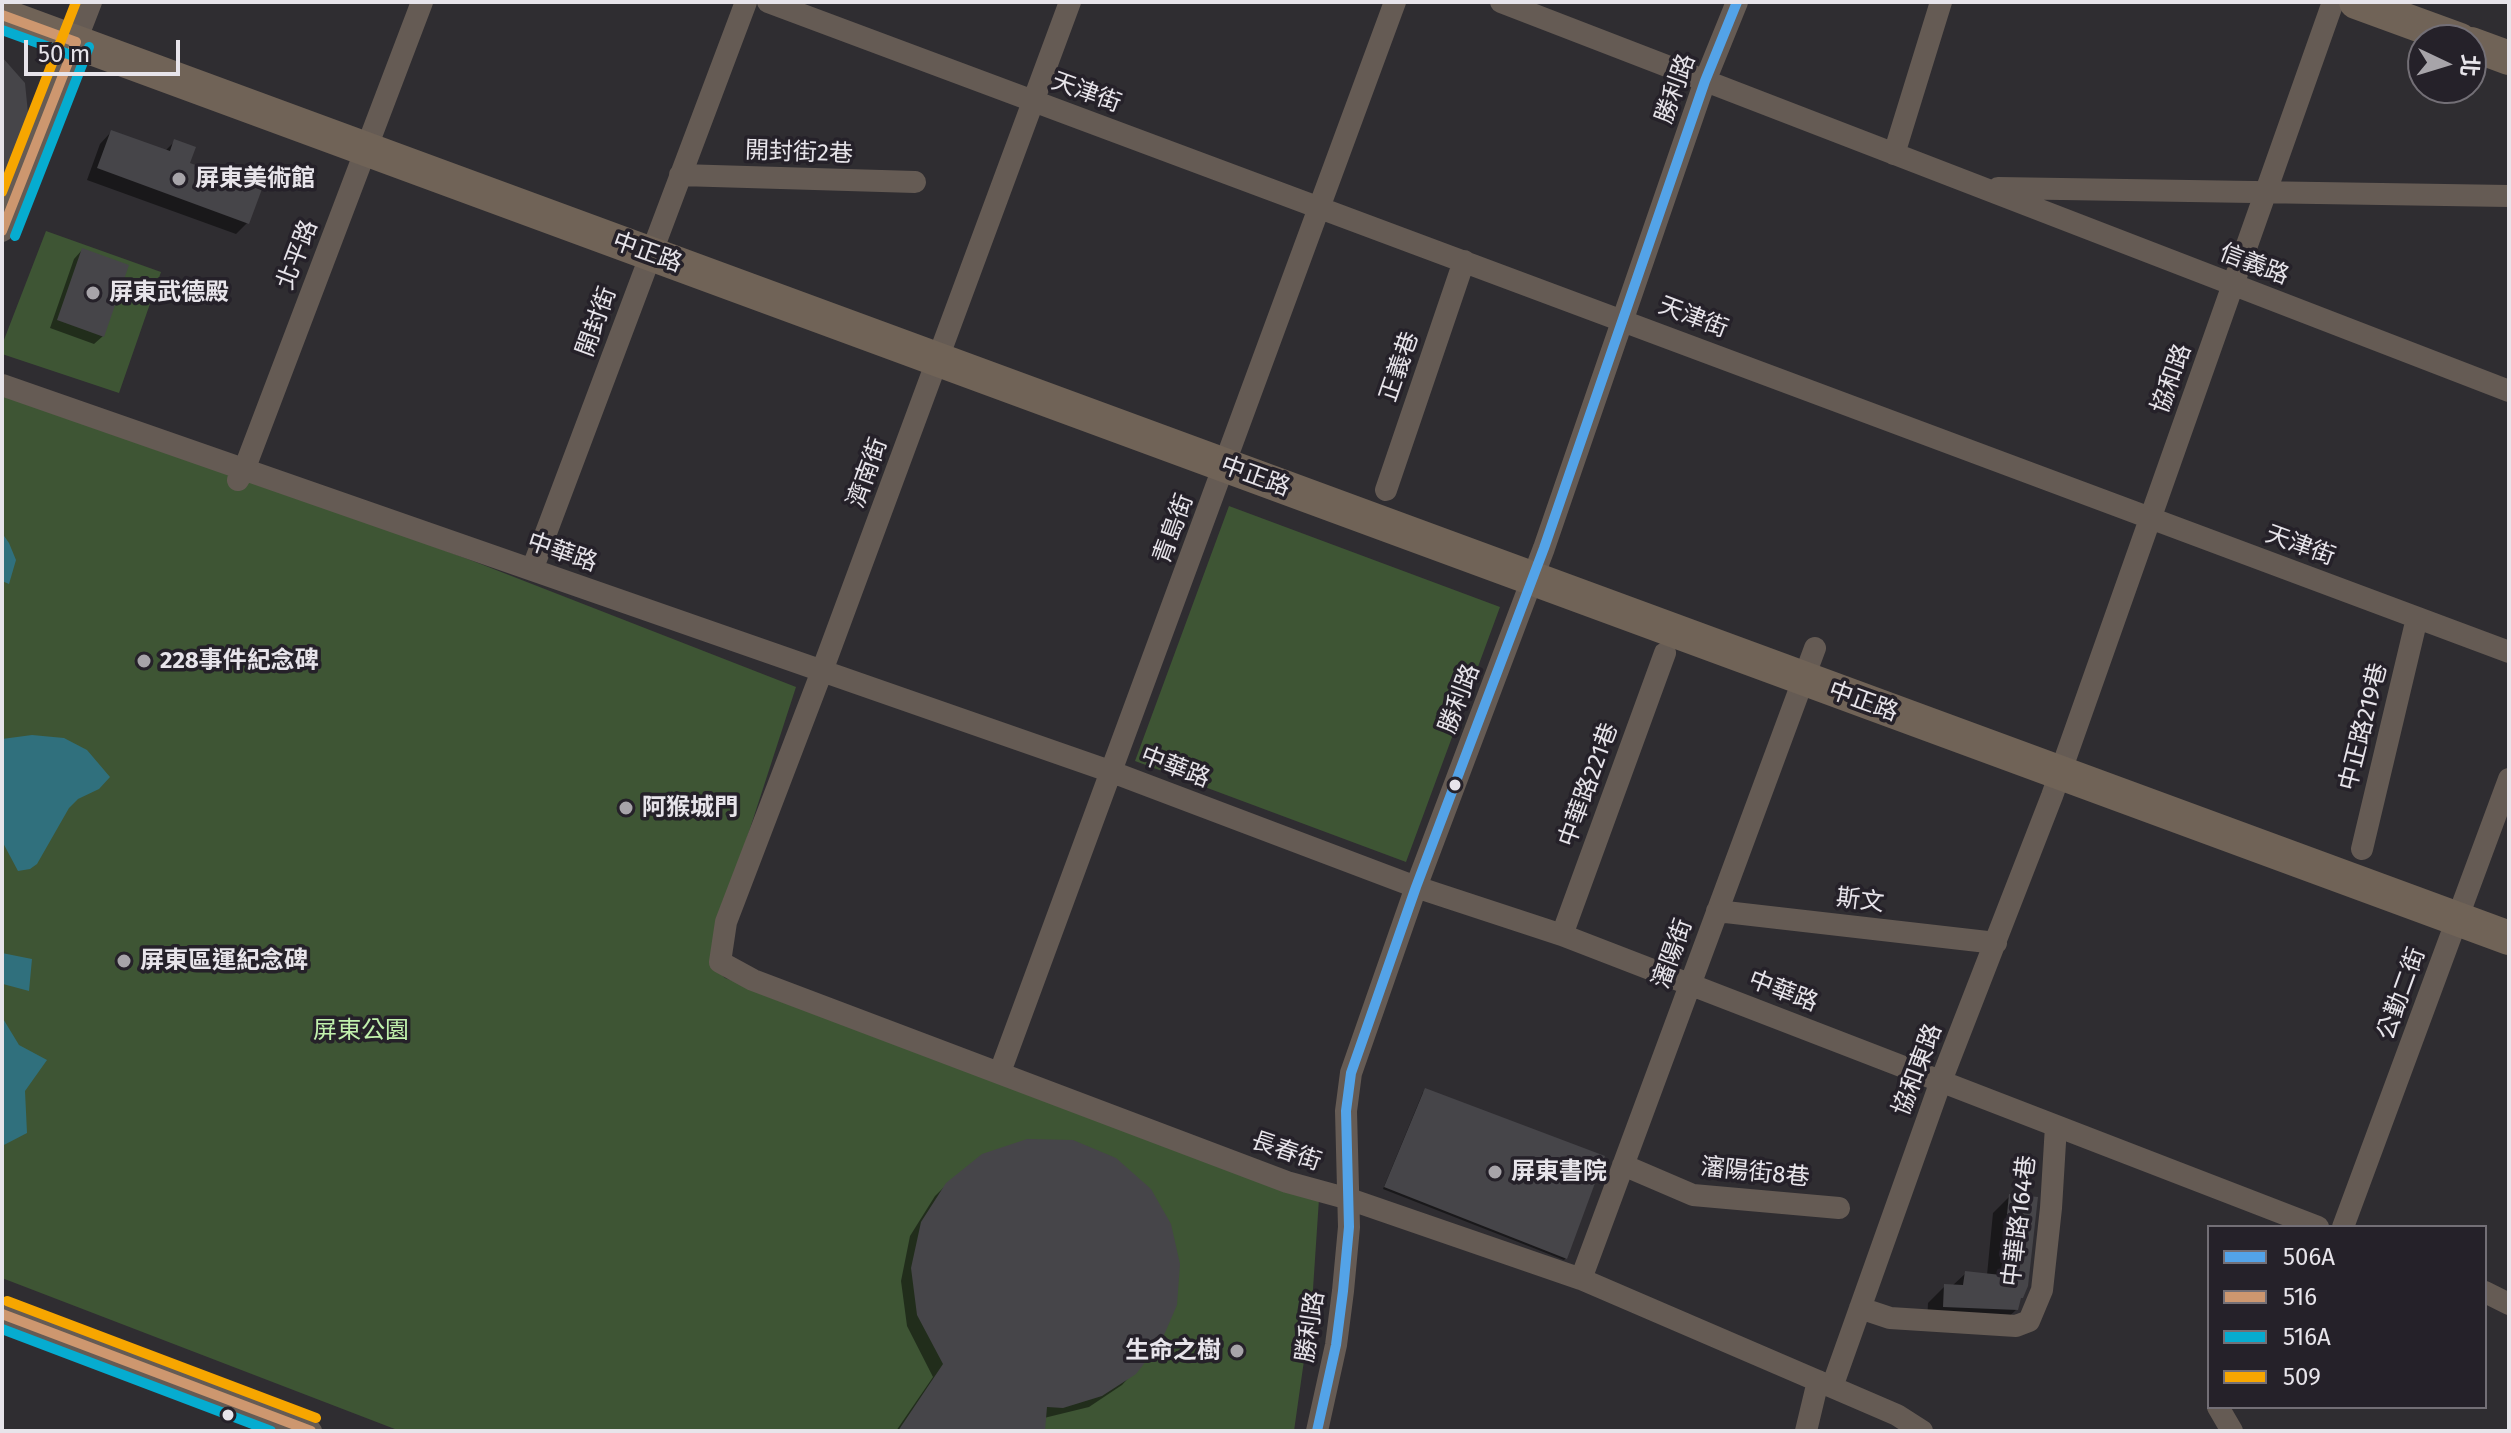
<!DOCTYPE html>
<meta charset="utf-8">
<style>
body{margin:0}
#map{position:relative;width:2511px;height:1433px;overflow:hidden;background:#2f2d31;font-family:"Fira Sans","Noto Sans TC",sans-serif}
canvas{display:block}
.frame{position:absolute;inset:0;border:4px solid #e7e4ea;pointer-events:none}
.legend{position:absolute;left:2207px;top:1225px;width:280px;height:184px;box-sizing:border-box;background:#252129;border:2px solid #736f76;margin:0;padding:10px 14px;list-style:none;font-size:24px;color:#e7e4ea}
.legend li{display:flex;align-items:center;gap:16px;height:40px}
.legend b{width:40px;border:2px solid #736f76}
.north{position:absolute;left:2407px;top:24px;width:80px;height:80px;box-sizing:border-box;background:#252129;border:2px solid #736f76;border-radius:50%;rotate:94deg;font-size:22px;font-weight:700;line-height:32px;text-align:center;color:#e7e4ea}
.north::after{content:'';display:block;margin:auto;width:28px;height:36px;background:#a7a4a9;clip-path:polygon(50% 0,100% 100%,50% 72%,0 100%)}
.scale{position:absolute;left:24px;top:40px;width:156px;height:36px;box-sizing:border-box;border:4px solid #e7e4ea;border-top:0;padding-left:10px;font-size:24px;line-height:28px;white-space:nowrap;color:#e7e4ea;-webkit-text-stroke:6px #252129;paint-order:stroke}
</style>
<div id="map">
<canvas width="2511" height="1433"></canvas>
<div class="frame"></div>
<ul class="legend">
<li><b style="height:10px;background:#53a3e8"></b>506A</li>
<li><b style="height:10px;background:#cd976f"></b>516</li>
<li><b style="height:10px;background:#06acd0"></b>516A</li>
<li><b style="height:10px;background:#f7a600"></b>509</li>
</ul>
<div class="north">北</div>
<div class="scale">50 m</div>
</div>
<script>
const context = document.querySelector('canvas').getContext('2d');
context.lineJoin = 'round';
function paint(path, color) { context.fillStyle = color; context.fill(path, 'evenodd'); }
const shape = rows => new Path2D(rows.map(r => 'M' + r).join(''));
function stroke(path, color, width, dash) { context.strokeStyle = color; context.lineWidth = width; context.lineCap = dash ? 'butt' : 'round'; context.setLineDash(dash || []); context.stroke(path); }
function label(font, color, halo, rows, align = 'center') {
  context.font = font + ' "Fira Sans","Noto Sans TC",sans-serif'; context.lineWidth = 7; context.setLineDash([]); context.textBaseline = 'middle'; context.strokeStyle = halo; context.fillStyle = color; for (const [text, x, y, turn = 0] of rows) {
    context.save(); context.translate(x, y); context.rotate((+turn || 0) * Math.PI / 180); context.textAlign = isNaN(turn) ? turn : align; if (halo) context.strokeText(text, 0, 0); context.fillText(text, 0, 0); context.restore();
  }
}
const green = shape([
 [46,231,161,272,119,393,2,354,2,345],
 [2,386,473,561,796,687,717,930,714,967,725,978,1319,1199,1312,1304,1294,1431,400,1431,2,1278],
 [1229,506,1500,607,1406,862,1135,761]
]);
const water = shape([
 [2,533,9,543,16,560,9,584,2,581],
 [32,735,64,738,87,750,110,777,99,789,78,799,69,808,37,864,30,869,18,871,2,841,2,739],
 [2,953,32,959,29,991,3,984,2,989],
 [2,1017,19,1045,47,1060,25,1091,27,1133,2,1146]
]);
const shadow = shape([
 [111,132,164,152,175,141,188,165,247,223,236,234,87,180,100,144],
 [82,250,103,336,94,344,50,328,74,259],
 [1423,1092,1566,1258,1564,1260,1383,1189],
 [947,1184,1134,1372,1122,1385,1089,1407,1044,1418,1043,1431,896,1431,933,1377,907,1326,901,1281,910,1236,935,1196],
 [2010,1196,2018,1300,2017,1309,1999,1326,1927,1324,1928,1303,1945,1286,1952,1286,1966,1273,1987,1275,1993,1213]
]);
const building = shape([
 [2,57,25,83,28,113,5,182,2,182],
 [111,130,170,151,174,139,196,147,190,163,262,189,249,224,97,168],
 [82,248,129,265,104,337,57,320],
 [1425,1088,1605,1156,1567,1259,1384,1187],
 [1027,1139,1073,1140,1116,1158,1151,1189,1171,1224,1180,1264,1177,1305,1161,1342,1136,1374,1102,1396,1063,1408,1047,1407,1045,1431,898,1431,943,1364,917,1315,911,1268,921,1222,946,1183,982,1154],
 [2009,1194,2038,1197,2028,1286,2023,1298,2021,1298,2018,1310,1943,1307,1944,1284,1963,1285,1965,1271,2001,1275]
]);
const street = shape([
 [768,2,2509,652],
 [1070,2,822,671,726,922,720,962,753,980,1287,1182,1349,1199,1581,1279,1897,1415,1922,1431],
 [1501,2,2509,391],
 [1894,154,1941,2],
 [680,175,915,182],
 [1998,188,2509,196],
 [2,231,91,2],
 [2,385,1112,772,1416,887,1562,935,2318,1227],
 [238,480,244,470,422,2],
 [1386,490,1464,261],
 [532,570,746,2],
 [2362,849,2417,618],
 [1717,911,1996,943],
 [1562,935,1665,653],
 [1000,1072,1395,2],
 [1623,1165,1693,1195,1839,1208],
 [2343,1227,2509,779],
 [1581,1279,1815,648],
 [2485,1292,2509,1304],
 [1860,1308,1890,1318,2016,1326,2029,1321,2042,1290,2051,1208,2056,1126],
 [2,1314,311,1431],
 [1832,1387,1941,1081,2052,796,2333,2],
 [2218,1407,2232,1431],
 [1317,1431,1336,1345,1343,1291,1349,1227,1346,1111,1351,1073,1416,887,1544,548,1705,81,1737,2],
 [1806,1431,1818,1381]
]);
const primary = shape([
 [2356,2,2460,40],
 [2,15,2509,938],
 [2471,44,2509,58]
]);
const bus1 = shape([
 [1317,1431,1336,1345,1343,1291,1349,1227,1346,1111,1351,1073,1416,887,1544,548,1705,81,1737,2]
]);
const bus2 = shape([
 [2,15,76,42],
 [2,231,76,42],
 [2,1314,311,1431]
]);
const bus3 = shape([
 [2,30,71,55],
 [15,236,89,47],
 [2,1329,271,1431]
]);
const bus4 = shape([
 [2,192,76,2],
 [7,1301,316,1418]
]);
const markers = [
 [179,179,8,"#a7a4a9"],
 [93,293,8,"#a7a4a9"],
 [144,661,8,"#a7a4a9"],
 [1455,785,7,"#e7e4ea"],
 [626,808,8,"#a7a4a9"],
 [124,961,8,"#a7a4a9"],
 [1495,1172,8,"#a7a4a9"],
 [1237,1351,8,"#a7a4a9"],
 [228,1415,7,"#e7e4ea"]
];
const streetNames = [
 ["勝利路",1676,89,-70],
 ["天津街",1086,93,20],
 ["開封街2巷",799,153,2],
 ["中正路",647,253,20],
 ["北平路",298,255,-69],
 ["信義路",2254,265,21],
 ["天津街",1693,318,21],
 ["開封街",597,322,-70],
 ["正義巷",1400,367,-71],
 ["協和路",2172,379,-70],
 ["濟南街",868,473,-70],
 ["中正路",1255,477,20],
 ["青島街",1174,529,-70],
 ["天津街",2300,546,20],
 ["中華路",562,553,19],
 ["勝利路",1460,699,-69],
 ["中正路",1863,702,20],
 ["中正路219巷",2364,727,-76],
 ["中華路",1175,768,21],
 ["中華路221巷",1589,785,-70],
 ["斯文",1860,901,7],
 ["瀋陽街",1673,954,-70],
 ["中華路",1783,992,21],
 ["公勤二街",2402,994,-70],
 ["協和東路",1918,1070,-69],
 ["長春街",1286,1152,19],
 ["瀋陽街8巷",1755,1173,6],
 ["中華路164巷",2020,1221,-83],
 ["勝利路",1311,1327,-81]
];
const poiNames = [
 ["屏東美術館",195,179],
 ["屏東武德殿",109,293],
 ["228事件紀念碑",160,661],
 ["阿猴城門",642,808],
 ["屏東區運紀念碑",140,961],
 ["屏東書院",1511,1172],
 ["生命之樹",1221,1351,"right"]
];
const parkNames = [
 ["屏東公園",361,1031]
];
paint(green, '#3e5534');
paint(water, '#30707d');
paint(shadow, '#0007');
paint(building, '#464549');
stroke(street, '#655b54', 22);
stroke(primary, '#706357', 34);
stroke(bus1, '#53a3e8', 10);
stroke(bus2, '#cd976f', 10);
stroke(bus3, '#06acd0', 10);
stroke(bus4, '#f7a600', 10);
for (const [x, y, r, color] of markers) { const dot = new Path2D(); dot.arc(x, y, r, 0, 2 * Math.PI); context.fillStyle = color; context.fill(dot); stroke(dot, '#252129', 3); }
label('24px', '#e7e4ea', '#252129', streetNames);
label('bold 24px', '#e7e4ea', '#252129', poiNames, 'left');
label('24px', '#c1f1ad', '#252129', parkNames);
</script>
